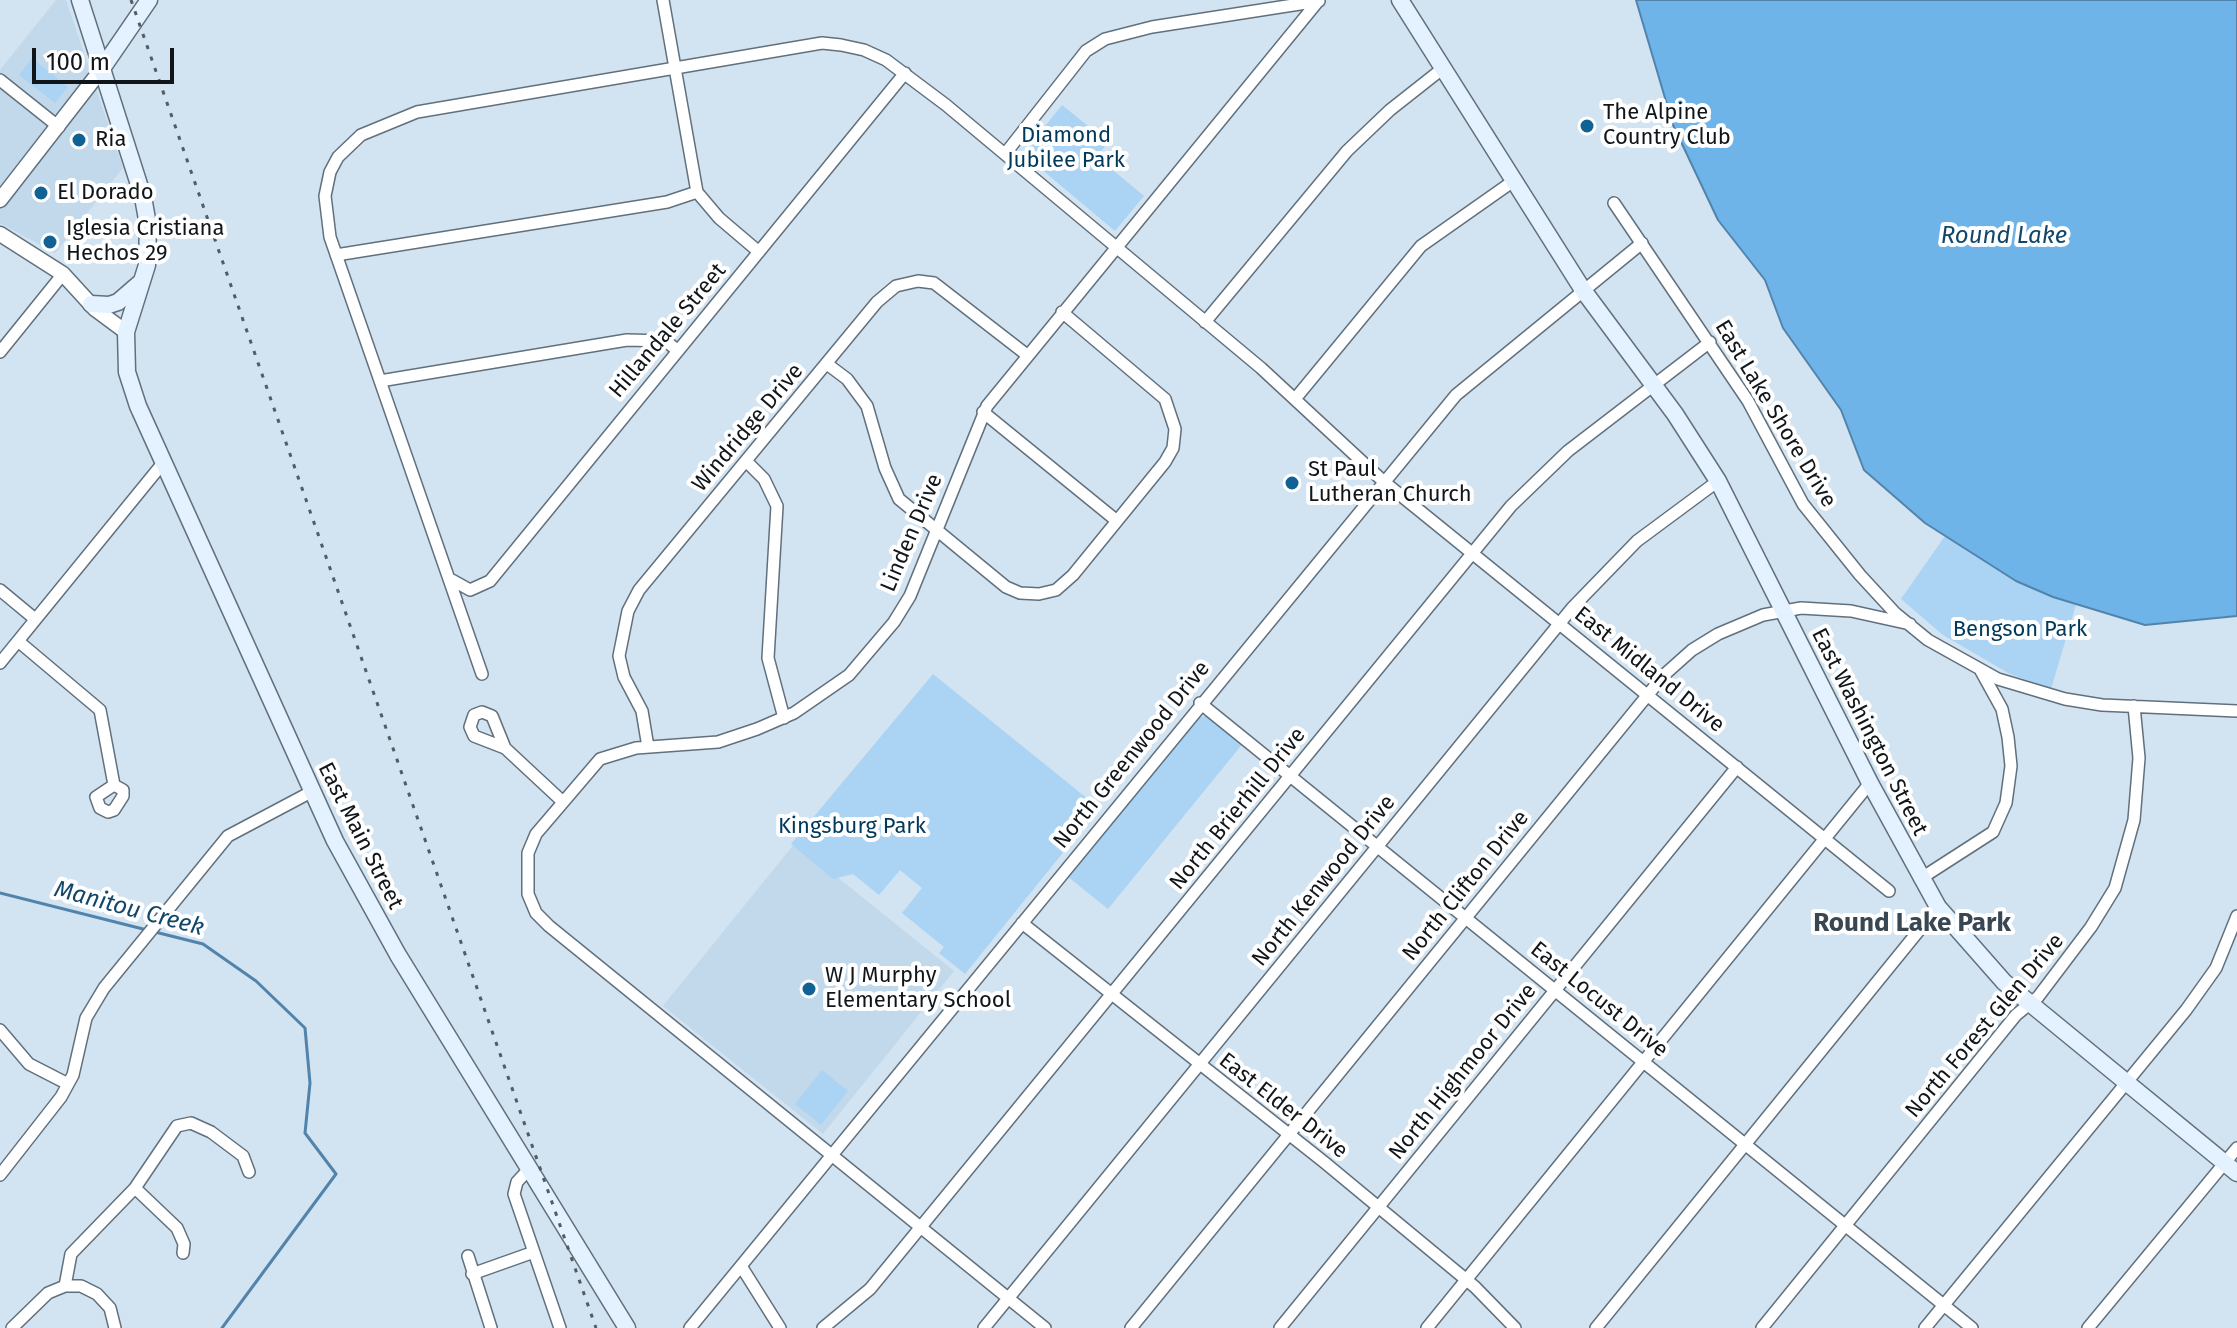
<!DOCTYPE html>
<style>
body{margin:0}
#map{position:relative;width:2237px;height:1328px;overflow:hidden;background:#d2e3f1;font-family:"Fira Sans",sans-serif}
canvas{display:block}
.scale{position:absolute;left:32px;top:48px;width:142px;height:36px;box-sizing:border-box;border:4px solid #0f1519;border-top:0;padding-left:10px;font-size:24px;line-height:28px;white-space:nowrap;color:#0f1519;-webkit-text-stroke:6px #fff;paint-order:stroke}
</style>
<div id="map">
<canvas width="2237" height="1328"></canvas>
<div class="scale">100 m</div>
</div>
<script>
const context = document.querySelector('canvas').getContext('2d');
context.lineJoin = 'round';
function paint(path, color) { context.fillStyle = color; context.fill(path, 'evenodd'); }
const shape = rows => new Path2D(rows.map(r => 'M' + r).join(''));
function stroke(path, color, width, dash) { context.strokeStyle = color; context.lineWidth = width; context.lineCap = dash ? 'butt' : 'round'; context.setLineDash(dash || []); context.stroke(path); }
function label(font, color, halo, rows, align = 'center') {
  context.font = font + ' "Fira Sans",sans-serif'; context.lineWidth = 8; context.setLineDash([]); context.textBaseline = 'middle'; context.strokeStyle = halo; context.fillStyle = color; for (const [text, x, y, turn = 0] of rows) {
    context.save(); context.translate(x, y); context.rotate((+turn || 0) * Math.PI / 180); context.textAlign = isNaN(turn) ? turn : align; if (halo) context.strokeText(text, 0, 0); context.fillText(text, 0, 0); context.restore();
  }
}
const built = shape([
 [56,0,66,0,123,168,55,253,0,223,0,70],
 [795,843,954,971,823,1134,663,1006]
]);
const green = shape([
 [32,58,68,87,55,103,19,75],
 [1062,105,1108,142,1097,157,1144,196,1115,231,1028,158,1028,147],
 [1945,536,2016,581,2076,605,2051,689,2010,674,1943,635,1901,599],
 [933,674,1099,808,965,974,939,953,944,947,902,913,922,888,900,870,879,895,853,874,833,879,791,844],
 [1212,716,1244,742,1108,909,1067,876,1195,717],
 [822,1070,848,1091,821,1125,795,1104]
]);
const water = shape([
 [1636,0,2237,0,2237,616,2145,625,2053,597,2016,581,1925,523,1864,470,1841,410,1783,328,1765,280,1718,220,1673,125,1636,0]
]);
const stream = shape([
 [0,893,147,930],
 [155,932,203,944,256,981,305,1028,310,1083,305,1133,336,1174,222,1328]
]);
const minor = shape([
 [663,0,697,192,719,218,759,252],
 [0,80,59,127],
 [1005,154,1086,51,1105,39,1152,27,1319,1],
 [1614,203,1748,401,1803,504,1860,575,1895,613,1928,640,1998,679,2065,699,2102,705,2237,711],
 [336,255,667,202,697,192],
 [1205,322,1347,151,1390,110,1442,69],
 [0,352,63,274],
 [827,364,847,379,867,406,885,468,899,499,1006,587,1020,593,1039,594,1056,590,1073,575,1165,462,1173,448,1175,429,1165,399,1062,312],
 [380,381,627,340,666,341,678,351],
 [1295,399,1421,246,1512,182],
 [983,412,1117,521],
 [746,461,764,479,777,506,768,658,784,718],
 [452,580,470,590,490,581,905,73],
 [0,590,35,619],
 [18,641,100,710,114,785],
 [0,663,163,463],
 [482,674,330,237,325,196,330,172,338,157,361,135,417,112,822,43,841,45,864,50,886,60,946,105,1261,368,1383,481,1889,891],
 [1200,703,1972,1328],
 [648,747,642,711,624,677,619,656,628,611,639,590,877,302,896,286,918,281,934,283,1027,355],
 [505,748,474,736,470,727,474,715,482,712,492,716,505,748,563,802],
 [114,785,123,790,123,796,114,810,108,812,100,808,96,797,114,785],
 [1920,879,1993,832,2006,803,2011,766,2008,737,2002,709,1981,671],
 [1022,923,1324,1162,1475,1287,1515,1328],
 [0,1030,29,1064,68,1084],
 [529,1169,517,1182,514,1194,560,1328],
 [0,1175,61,1097,73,1075,86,1018,104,988,228,836,311,792],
 [135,1188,177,1228,184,1244,183,1253],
 [468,1256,491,1328],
 [741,1266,780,1328],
 [472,1274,534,1252],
 [65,1286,71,1254,135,1188,177,1126,191,1123,211,1132,243,1156,249,1172],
 [12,1328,48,1293,65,1286,81,1286,97,1294,110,1308,115,1328],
 [690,1328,1456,395,1642,243],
 [823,1328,870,1289,1511,506,1568,451,1710,342],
 [984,1328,1573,607,1637,541,1718,481],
 [1045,1328,549,926,536,913,528,894,528,853,536,834,600,759,636,748,718,742,757,729,794,713,849,675,894,622,910,596,987,406,1319,0],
 [1131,1328,1664,675,1692,650,1718,634,1763,615,1801,608,1851,611,1910,624],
 [1280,1328,1737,767],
 [1427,1328,1870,783],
 [1596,1328,1938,907],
 [1762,1328,2016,1015,2038,997,2091,927,2115,888,2134,820,2139,758,2134,706],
 [1925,1328,2186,1010,2216,968,2237,916],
 [2088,1328,2237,1148]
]);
const tertiary = shape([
 [0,200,101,70],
 [0,234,63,274,95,309,126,332]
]);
const secondary = shape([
 [80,0,143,197,148,225,147,265,126,332,127,372,138,406,335,841,398,955,627,1328],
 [1400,0,1583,290,1675,414,1718,481,1870,783,1938,907,2004,982,2237,1173],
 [101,70,149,0],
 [91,304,109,305,118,302,140,283]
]);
const rail = shape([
 [131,0,596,1328]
]);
const markers = [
 [1587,126,8,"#116294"],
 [79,140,8,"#116294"],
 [41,193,8,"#116294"],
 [50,242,8,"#116294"],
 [1292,483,8,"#116294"],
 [809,989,8,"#116294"]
];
const poiNames = [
 ["The Alpine",1603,113],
 ["Country Club",1603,138],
 ["Ria",95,140],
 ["El Dorado",57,193],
 ["Iglesia Cristiana",66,229],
 ["Hechos 29",66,254],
 ["St Paul",1308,470],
 ["Lutheran Church",1308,495],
 ["W J Murphy",825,976],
 ["Elementary School",825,1001]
];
const parkNames = [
 ["Diamond",1066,136],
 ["Jubilee Park",1066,161],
 ["Bengson Park",2020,630],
 ["Kingsburg Park",852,827]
];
const streetNames = [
 ["Hillandale Street",668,331,-50],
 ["East Lake Shore Drive",1775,414,59],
 ["Windridge Drive",748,428,-50],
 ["Linden Drive",912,533,-67],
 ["East Midland Drive",1649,670,39],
 ["East Washington Street",1869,732,63],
 ["North Greenwood Drive",1132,755,-51],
 ["North Brierhill Drive",1238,809,-51],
 ["East Main Street",360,836,63],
 ["North Kenwood Drive",1324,881,-51],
 ["North Clifton Drive",1466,886,-51],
 ["East Locust Drive",1599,1000,39],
 ["North Forest Glen Drive",1985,1026,-50],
 ["North Highmoor Drive",1463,1072,-51],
 ["East Elder Drive",1283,1106,38]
];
const waterNames = [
 ["Round Lake",2004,236],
 ["Manitou Creek",129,909,15]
];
const quarterNames = [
 ["Round Lake Park",1912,924]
];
paint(built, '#c2d9ec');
paint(green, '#abd3f3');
paint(water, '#6eb4e9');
stroke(water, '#5284ab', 2);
stroke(stream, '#5284ab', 3);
stroke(minor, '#61707c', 14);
stroke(tertiary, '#61707c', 17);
stroke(secondary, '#61707c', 19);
stroke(minor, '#fff', 11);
stroke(tertiary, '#fff', 14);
stroke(secondary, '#e3f2fe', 16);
stroke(rail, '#525c63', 3, [4, 8]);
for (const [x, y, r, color] of markers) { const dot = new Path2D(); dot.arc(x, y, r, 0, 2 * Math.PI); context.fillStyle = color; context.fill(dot); stroke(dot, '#fff', 3); }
label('22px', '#0f1519', '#fff', poiNames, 'left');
label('22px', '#00395c', '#fff', parkNames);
label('22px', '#0f1519', '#fff', streetNames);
label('italic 24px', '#11476a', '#fff', waterNames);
label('bold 26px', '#394753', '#fff', quarterNames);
</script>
